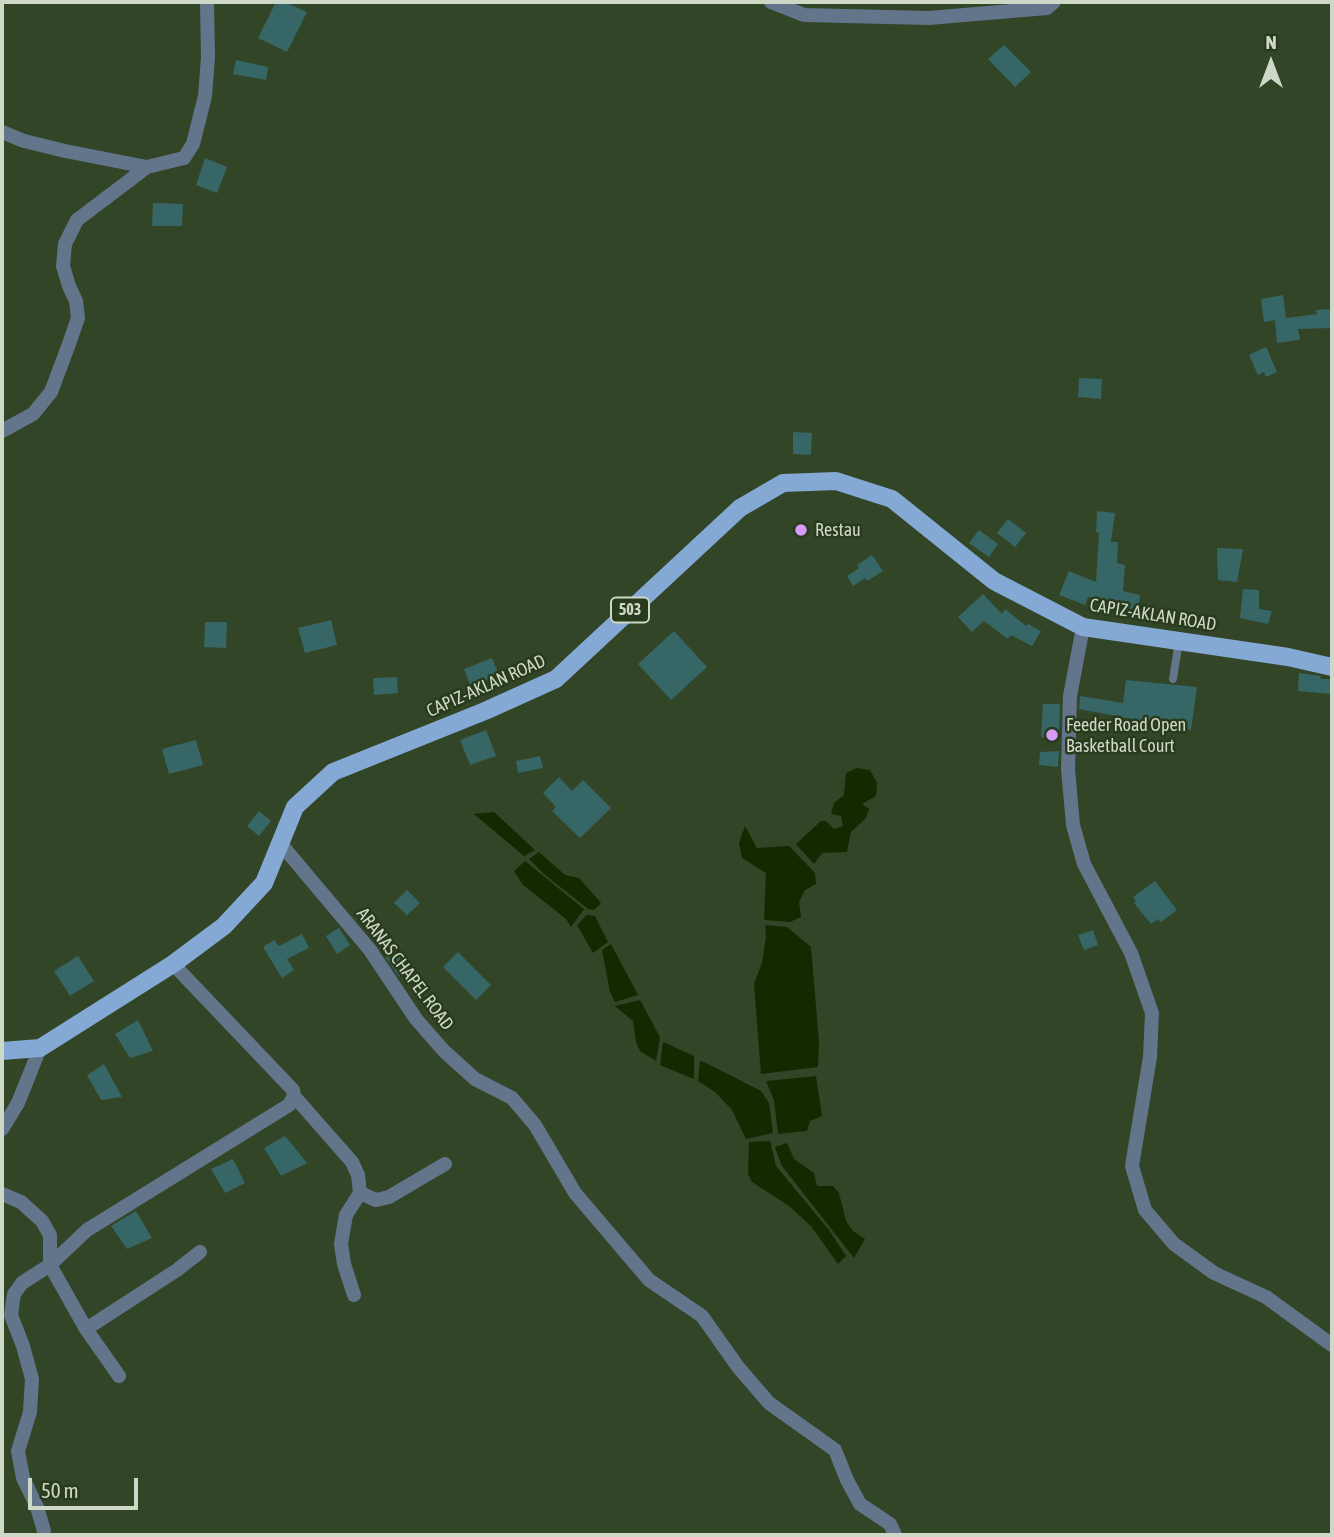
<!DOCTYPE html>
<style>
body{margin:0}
#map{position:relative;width:1334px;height:1537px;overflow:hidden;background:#334527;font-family:"Asap Condensed",sans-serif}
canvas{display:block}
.frame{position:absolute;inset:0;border:4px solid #cdd8c6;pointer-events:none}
.north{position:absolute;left:1236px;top:28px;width:70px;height:70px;-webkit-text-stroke:5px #293a1d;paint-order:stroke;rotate:0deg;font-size:19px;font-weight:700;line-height:28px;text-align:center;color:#cdd8c6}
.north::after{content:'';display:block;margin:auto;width:24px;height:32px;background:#cdd8c6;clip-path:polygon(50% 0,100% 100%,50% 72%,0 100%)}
.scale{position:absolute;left:28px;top:1478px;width:110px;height:32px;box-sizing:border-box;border:4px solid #cdd8c6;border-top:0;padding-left:9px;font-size:21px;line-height:24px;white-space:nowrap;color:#cdd8c6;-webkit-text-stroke:5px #293a1d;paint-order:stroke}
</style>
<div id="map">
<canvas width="1334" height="1537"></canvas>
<div class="frame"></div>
<div class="north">N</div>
<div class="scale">50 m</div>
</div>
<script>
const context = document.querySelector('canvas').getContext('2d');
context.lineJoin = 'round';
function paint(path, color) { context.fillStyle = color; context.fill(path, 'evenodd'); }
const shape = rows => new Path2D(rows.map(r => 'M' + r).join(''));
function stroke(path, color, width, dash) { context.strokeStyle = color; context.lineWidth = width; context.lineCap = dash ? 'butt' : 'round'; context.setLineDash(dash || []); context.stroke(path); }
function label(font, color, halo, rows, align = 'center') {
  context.font = font + ' "Asap Condensed",sans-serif'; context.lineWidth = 5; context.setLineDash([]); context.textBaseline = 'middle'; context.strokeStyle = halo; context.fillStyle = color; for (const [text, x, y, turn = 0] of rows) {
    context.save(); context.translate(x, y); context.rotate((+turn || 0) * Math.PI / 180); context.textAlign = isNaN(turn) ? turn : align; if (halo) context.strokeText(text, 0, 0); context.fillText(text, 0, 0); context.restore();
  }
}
const water = shape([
 [857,768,870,770,877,783,876,796,862,804,869,809,866,818,851,832,847,852,822,853,814,864,796,844,821,821,826,821,834,829,843,826,841,816,831,814,834,803,844,795,846,773],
 [494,812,535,850,524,856,474,814],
 [745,826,757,848,789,846,815,873,816,884,805,890,799,902,801,917,790,922,764,920,766,873,742,858,739,843],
 [539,852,565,875,579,878,601,903,594,910,588,909,544,874,529,859],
 [525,861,584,909,571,927,566,919,523,885,514,871],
 [587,915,595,916,608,942,593,953,577,925],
 [765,925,787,927,811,947,819,1042,818,1067,761,1074,754,984,762,963,766,937],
 [611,944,638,995,615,1002,610,992,602,950],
 [640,1000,660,1037,656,1061,640,1051,636,1042,633,1021,615,1006],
 [663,1042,694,1056,694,1079,660,1065],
 [700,1061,706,1063,761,1091,769,1103,773,1133,746,1139,732,1110,715,1092,698,1081],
 [816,1076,822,1116,810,1121,807,1131,778,1134,774,1100,766,1081],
 [770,1141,776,1166,829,1230,846,1256,838,1264,811,1226,789,1206,752,1182,748,1174,749,1142],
 [787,1143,794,1159,814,1173,817,1186,833,1186,839,1193,846,1221,853,1231,865,1239,854,1258,782,1166,775,1147]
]);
const building = shape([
 [276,2,285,2,307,12,287,52,258,38],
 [1004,45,1031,72,1015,87,988,59],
 [236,60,268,67,266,80,233,74],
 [205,158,227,167,217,193,196,185],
 [153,203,183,204,182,226,152,226],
 [1283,295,1286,318,1317,314,1316,310,1332,309,1332,328,1298,329,1300,340,1277,343,1275,320,1264,322,1261,299],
 [1266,347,1277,372,1266,377,1264,372,1258,375,1249,355],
 [1079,378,1102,379,1101,399,1078,397],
 [793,432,812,433,811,455,793,454],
 [1097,511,1115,513,1111,542,1118,542,1117,563,1125,565,1123,591,1140,595,1138,610,1127,608,1127,604,1088,597,1085,605,1059,595,1069,571,1096,582,1099,532,1096,533],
 [1008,519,1026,533,1015,547,997,533],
 [979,530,998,544,989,557,969,543],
 [1217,548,1243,549,1237,582,1218,580],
 [872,555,883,571,867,581,865,578,853,586,847,576,859,568,857,565],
 [1243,589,1259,590,1259,609,1272,611,1268,624,1240,618],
 [983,594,1002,614,1005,609,1026,626,1028,624,1041,631,1032,646,1011,635,1008,639,984,621,972,632,958,617],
 [331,620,337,645,305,653,298,628],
 [205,622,227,622,226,648,204,647],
 [674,631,707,667,671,700,638,664],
 [492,658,499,675,471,687,464,669],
 [1299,673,1321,676,1320,679,1332,679,1332,694,1298,691],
 [397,677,398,693,374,695,373,678],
 [1126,680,1197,687,1191,730,1079,709,1080,696,1123,703],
 [1043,704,1060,704,1059,740,1041,737],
 [486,730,496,756,470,765,460,740],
 [196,740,203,765,169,774,162,749],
 [1059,751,1058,767,1039,765,1040,752],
 [540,756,543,768,518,773,516,761],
 [559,777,572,791,583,780,611,808,580,838,552,811,556,807,543,793],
 [259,811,271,821,259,836,247,826],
 [1155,881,1177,910,1161,922,1158,919,1151,924,1134,903,1136,901,1133,897],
 [407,890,420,903,407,915,394,903],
 [339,928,350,945,337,954,326,936],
 [1093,930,1098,945,1084,950,1078,935],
 [302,934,309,948,287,959,294,970,282,978,263,947,274,940,279,946],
 [393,950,409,968,399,977,385,956],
 [458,952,491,985,476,1000,443,967],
 [78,956,94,981,70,996,54,971],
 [138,1020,153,1051,130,1058,115,1034],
 [104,1064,122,1097,101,1100,87,1075],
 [285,1136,307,1163,281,1176,264,1148],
 [233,1159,245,1183,225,1193,211,1169],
 [136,1211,152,1238,127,1249,111,1226]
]);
const lane = shape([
 [1173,679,1179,641]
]);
const street = shape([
 [771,2,804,15,929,18,1047,8,1054,2],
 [2,132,24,141,65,151,147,167,184,158,193,144,205,96,208,57,207,2],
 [2,431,33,414,51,392,69,344,78,318,76,301,69,286,63,266,65,244,77,220,147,167],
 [1083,627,1070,696,1068,769,1073,825,1084,864,1131,953,1152,1013,1150,1057,1132,1166,1145,1210,1174,1244,1214,1273,1266,1297,1332,1345],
 [280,843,370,950,416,1019,444,1051,475,1079,512,1098,535,1125,575,1193,649,1280,702,1316,738,1367,769,1403,835,1450,847,1480,860,1504,890,1524,895,1535],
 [294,1096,352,1162,358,1175,360,1193,346,1215,341,1244,344,1264,354,1295],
 [2,1129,18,1103,40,1048],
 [360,1193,376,1200,389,1197,445,1164],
 [2,1194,21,1202,42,1221,50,1235,50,1265,22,1283,14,1294,11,1315,23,1346,32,1379,30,1412,18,1451,23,1478,37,1507,44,1531],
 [86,1329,177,1270,200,1252],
 [119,1376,86,1329,50,1265,87,1230,289,1105,294,1096,293,1090,173,964]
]);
const primary = shape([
 [2,1051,40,1048,173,964,224,926,264,883,295,807,333,772,485,711,556,679,740,508,783,483,836,481,892,499,994,581,1083,627,1288,657,1332,667]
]);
const markers = [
 [801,530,7,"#d79bf9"],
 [1052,735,7,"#d79bf9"]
];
const shields = [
 [630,610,38]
];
const shieldNames = [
 ["503",630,610]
];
const poiNames = [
 ["Restau",815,530],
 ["Feeder Road Open",1066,725],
 ["Basketball Court",1066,746]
];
const streetNames = [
 ["CAPIZ-AKLAN ROAD",1153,615,9],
 ["CAPIZ-AKLAN ROAD",486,686,-24],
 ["ARANAS CHAPEL ROAD",405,969,53]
];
paint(water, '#142900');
paint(building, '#366766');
stroke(lane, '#63758b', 8);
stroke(street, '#63758b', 14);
stroke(primary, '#84a9d5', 18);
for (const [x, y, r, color] of markers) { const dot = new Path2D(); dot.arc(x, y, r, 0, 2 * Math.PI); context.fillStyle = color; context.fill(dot); stroke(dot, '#293a1d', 2.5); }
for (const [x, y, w] of shields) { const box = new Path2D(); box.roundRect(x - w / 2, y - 12.5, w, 25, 5); context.fillStyle = '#293a1d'; context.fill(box); stroke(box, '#cdd8c6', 2); }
label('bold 16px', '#cdd8c6', null, shieldNames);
label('18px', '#cdd8c6', '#293a1d', poiNames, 'left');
label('18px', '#cdd8c6', '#293a1d', streetNames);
</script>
